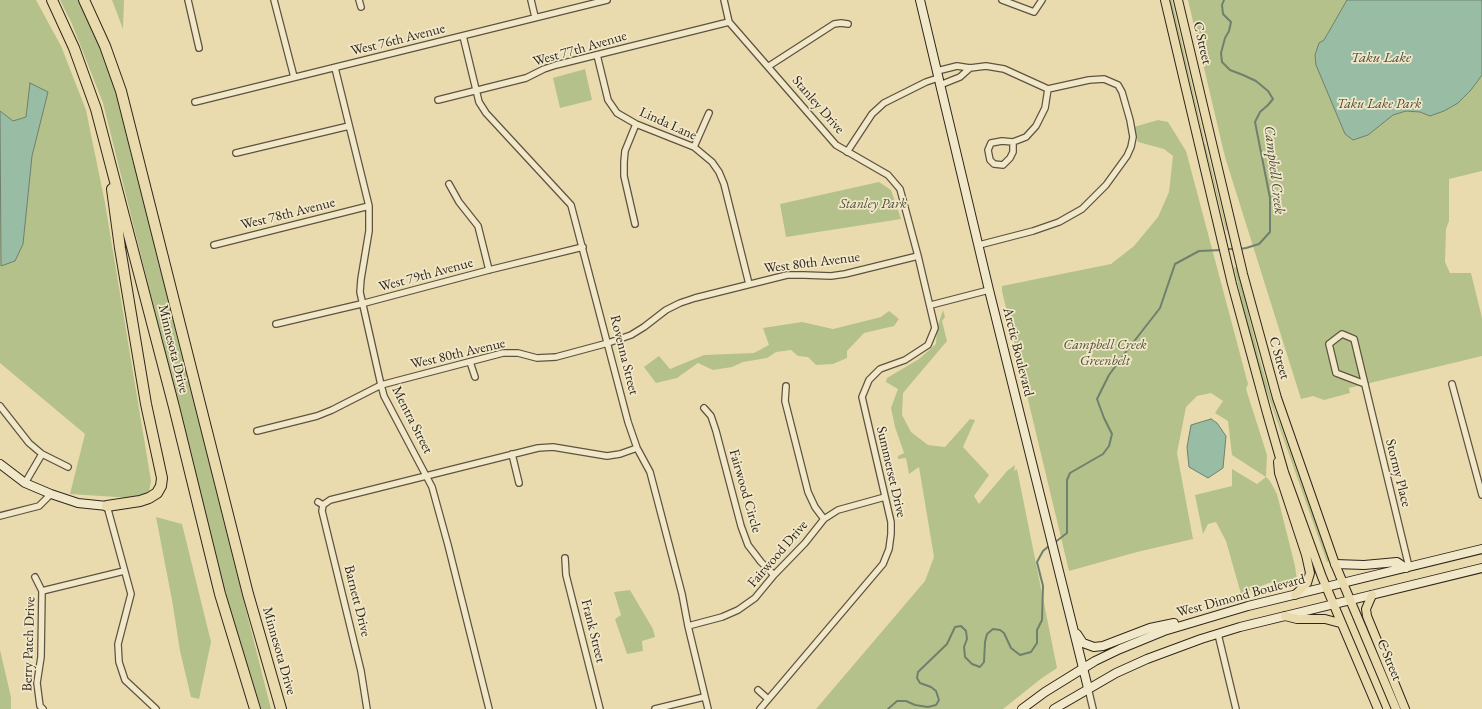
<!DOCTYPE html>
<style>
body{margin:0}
canvas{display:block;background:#e9dbad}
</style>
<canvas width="1482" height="709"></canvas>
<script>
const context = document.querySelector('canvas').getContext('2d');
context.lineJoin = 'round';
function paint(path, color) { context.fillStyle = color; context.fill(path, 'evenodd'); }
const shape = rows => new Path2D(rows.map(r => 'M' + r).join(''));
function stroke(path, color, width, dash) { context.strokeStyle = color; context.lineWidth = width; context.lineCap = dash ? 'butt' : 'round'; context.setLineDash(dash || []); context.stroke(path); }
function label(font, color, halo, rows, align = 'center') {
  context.font = font + ' "EB Garamond",serif'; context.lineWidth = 3.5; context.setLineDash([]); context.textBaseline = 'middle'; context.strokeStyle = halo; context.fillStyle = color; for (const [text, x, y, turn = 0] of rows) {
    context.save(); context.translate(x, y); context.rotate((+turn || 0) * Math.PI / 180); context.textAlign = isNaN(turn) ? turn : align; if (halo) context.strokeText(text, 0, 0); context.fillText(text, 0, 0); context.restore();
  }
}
const green = shape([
 [0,0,36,0,61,46,86,110,105,203,151,481,149,492,131,498,70,494,85,434,0,363],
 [60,0,78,0,95,36,112,79,271,709,261,709,225,593,103,103,72,24],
 [112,0,124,0,123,29],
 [1170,0,1172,0,1173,5,1205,142,1204,141],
 [1188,0,1482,0,1482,171,1449,179,1449,221,1446,229,1445,262,1450,273,1471,273,1482,318,1482,356,1349,388,1350,393,1324,400,1313,396,1301,399,1225,157],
 [585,69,592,100,560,108,553,78],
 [1158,120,1168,122,1186,151,1248,384,1246,389,1267,455,1266,477,1270,481,1277,494,1295,566,1297,581,1269,583,1241,594,1226,541,1216,522,1208,524,1203,534,1195,495,1232,486,1232,469,1257,484,1266,477,1232,455,1228,421,1215,413,1223,401,1211,393,1197,396,1186,407,1177,453,1193,539,1137,552,1069,571,1002,291,1002,286,1111,264,1134,246,1158,217,1169,192,1173,156,1164,149,1138,142,1134,127],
 [1205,143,1226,226,1227,230,1226,231,1204,144],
 [879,182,891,190,901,219,786,237,780,204],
 [1234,267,1237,268,1260,360,1275,410,1329,561,1327,562,1262,378,1248,327],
 [943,310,945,317,942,321,947,341,903,393,902,415,911,432,928,445,945,447,970,419,975,420,963,447,989,475,974,496,979,504,1007,471,1015,465,1014,471,1017,469,1057,668,1042,678,1003,709,816,709,925,581,934,557,919,467,909,474,906,458,898,459,898,456,904,453,895,427,891,408,898,389,886,382,887,378,919,359,936,344,937,328],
 [889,311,899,319,894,326,864,333,847,351,847,358,833,364,816,365,808,357,798,356,791,350,776,352,767,358,743,362,732,367,713,370,698,363,677,378,656,383,644,367,659,356,670,369,704,355,754,353,769,345,763,328,802,322,833,329,881,317],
 [156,517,182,524,211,642,199,699,191,697,180,651,172,600],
 [630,590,653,629,655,637,642,641,643,651,627,654,615,619,621,615,614,592],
 [0,650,11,697,11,709,0,709]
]);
const water = shape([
 [1347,0,1482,0,1482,75,1471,90,1458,103,1444,111,1430,116,1420,112,1406,111,1393,115,1368,135,1353,140,1345,134,1316,65,1315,55,1319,43,1324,40,1347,0],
 [30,83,48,92,32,156,23,244,15,261,1,266,0,111,13,121,26,117,30,83],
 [1211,419,1217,423,1226,436,1223,468,1208,478,1189,467,1187,447,1191,425,1211,419]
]);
const stream = shape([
 [1224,0,1222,5,1223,14,1231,22,1229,31,1225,38,1221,53,1222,62,1230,70,1243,75,1256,81,1268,91,1273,99,1268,105,1260,112,1255,122,1270,198,1270,232,1259,244,1246,248,1240,249],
 [1226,249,1236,249],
 [1054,543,1067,533,1067,480,1070,473,1103,454,1109,446,1112,434,1104,418,1097,399,1109,375,1125,353,1160,308,1175,264,1199,251,1222,250],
 [888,709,897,701,906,701,915,705,928,707,936,705,939,700,936,691,931,687,920,683,917,678,918,672,947,644,955,627,961,626,966,631,967,639,964,647,965,657,972,664,980,667,984,662,985,642,987,634,993,629,1000,630,1004,633,1011,648,1020,655,1031,652,1037,643,1037,630,1042,620,1043,586,1037,562,1043,551,1050,545]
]);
const street = shape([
 [188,0,199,48],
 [274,0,294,77],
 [359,0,361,7],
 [531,0,535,17],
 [724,0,729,22,836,145,888,175,900,189,918,256,935,328,928,345,905,360,880,369,869,380,862,397,891,522,891,534,889,549,883,564,760,709],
 [1002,0,1034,12,1042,0],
 [463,36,479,102,486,113,571,205,628,422,637,448,650,472,682,594,688,626,708,709],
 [597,55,608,100,617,113,636,124,694,147,712,162,719,172,724,184,749,284],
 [769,66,834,24,841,23,848,24],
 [335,68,369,206,369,231,361,279,360,292,381,385,384,396,432,487,448,545,489,709],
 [937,71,957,66,970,68,986,66,1004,69,1048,89,1089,80,1104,79,1118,85,1122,92,1130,120,1133,137,1131,147,1127,156,1106,185,1082,209,1059,222,1033,231,979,245],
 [940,85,960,77,970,68],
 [438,100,526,78,544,69,556,65,729,22],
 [195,102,607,0],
 [1013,142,1013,152,1010,158,1003,165,994,164,990,160,988,150,991,143,1002,141,1013,142,1026,137,1036,126,1045,108,1048,89],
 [694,147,709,113],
 [847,152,872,114,884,103,926,82,938,78],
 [236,153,349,126],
 [449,184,459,202,478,226,489,270],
 [635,224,624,176,624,162,625,151,636,124],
 [214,245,369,206],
 [931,305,989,290],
 [276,324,361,304,489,270,583,247],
 [470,362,475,377],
 [1365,384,1336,373,1329,344,1342,334,1354,339,1409,567],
 [1452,384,1482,495],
 [786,386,785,401,808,492,815,507,824,519],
 [0,406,29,443,42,454,68,467],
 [704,408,711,416,716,431,741,526,748,545,761,562,774,575],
 [257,431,317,416,332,410,381,385,503,353,518,353,537,358,556,357,608,343,631,335,644,327,666,310,680,303,695,298,787,275,804,275,831,276,845,274,918,256],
 [512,454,519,483],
 [25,483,42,454],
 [318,502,323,505,322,511,361,671,367,709],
 [323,505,330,500,538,448,553,447,607,456,620,454,637,448],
 [107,506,131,594,118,644,119,662,125,680,156,709],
 [0,516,39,506,51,494],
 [565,558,566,575,600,709],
 [35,577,42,591,41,657,37,683,40,706,43,709],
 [42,591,124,571],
 [688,626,722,617,738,610,755,598,774,575,805,543,824,519,838,510,885,497],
 [1218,634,1236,709],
 [1088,688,1093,709],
 [758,690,768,699],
 [655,709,704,697]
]);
const secondary = shape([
 [920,0,989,290,1088,688],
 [0,464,25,483,51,494,78,503,107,506],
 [1335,564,1364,565,1397,562,1406,568],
 [1077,634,1083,643,1094,647,1103,646,1150,628,1174,623],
 [1022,709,1045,692,1095,661,1120,649,1164,631,1248,606,1482,549],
 [1054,709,1116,673,1147,659,1201,639,1240,627,1482,568]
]);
const primary = shape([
 [1165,0,1232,284,1267,413,1284,472,1322,577,1378,709],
 [1178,0,1243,274,1277,398,1335,564,1396,709],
 [1278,462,1279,473,1306,555,1310,573,1307,583,1295,595],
 [1372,595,1366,609,1367,616,1405,709],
 [1285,616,1297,619,1325,619,1340,623]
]);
const highway = shape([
 [52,0,74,48,96,109,174,407,220,594,255,709],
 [84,0,105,46,121,91,248,594,281,709],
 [107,506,140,501,149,498,157,493,161,486,162,478,146,404,120,248,112,189]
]);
const streetNames = [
 ["West 76th Avenue",398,40,-14],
 ["C Street",1202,43,77],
 ["West 77th Avenue",580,49,-16],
 ["Stanley Drive",818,105,49],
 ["Linda Lane",668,124,24],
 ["West 78th Avenue",288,214,-14],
 ["West 80th Avenue",812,263,-7],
 ["West 79th Avenue",426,275,-15],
 ["Minnesota Drive",173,349,76],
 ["Arctic Boulevard",1018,352,76],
 ["West 80th Avenue",458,354,-13],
 ["Rovenna Street",624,355,76],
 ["C Street",1279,358,74],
 ["Mentra Street",412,420,63],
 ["Summerset Drive",891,472,77],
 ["Stormy Place",1398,473,76],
 ["Fairwood Circle",745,491,74],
 ["Fairwood Drive",778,554,-49],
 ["West Dimond Boulevard",1241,596,-15],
 ["Barnett Drive",357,601,76],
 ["Frank Street",593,631,76],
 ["Berry Patch Drive",29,644,-88],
 ["Minnesota Drive",279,651,74],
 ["C Street",1389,660,67]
];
const parkNames = [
 ["Taku Lake Park",1379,104],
 ["Stanley Park",873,204],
 ["Campbell Creek",1105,345],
 ["Greenbelt",1105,361]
];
const waterNames = [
 ["Taku Lake",1381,58],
 ["Campbell Creek",1274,170,83]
];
paint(green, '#b5c18b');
paint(water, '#99bca5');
stroke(water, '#6f806e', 1);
stroke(stream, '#6f806e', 2);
stroke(street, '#5f5340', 8);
stroke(secondary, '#31261c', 10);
stroke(primary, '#31261c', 10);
stroke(highway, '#31261c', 12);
stroke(street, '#f1e8ca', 5.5);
stroke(secondary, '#f1e8ca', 8);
stroke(primary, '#e9dbad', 8);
stroke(highway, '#e9dbad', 10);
label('14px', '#31261c', '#f1e8ca', streetNames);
label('italic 14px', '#524d38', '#f1e8ca', parkNames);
label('italic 15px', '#4b4c3e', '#f1e8ca', waterNames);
</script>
